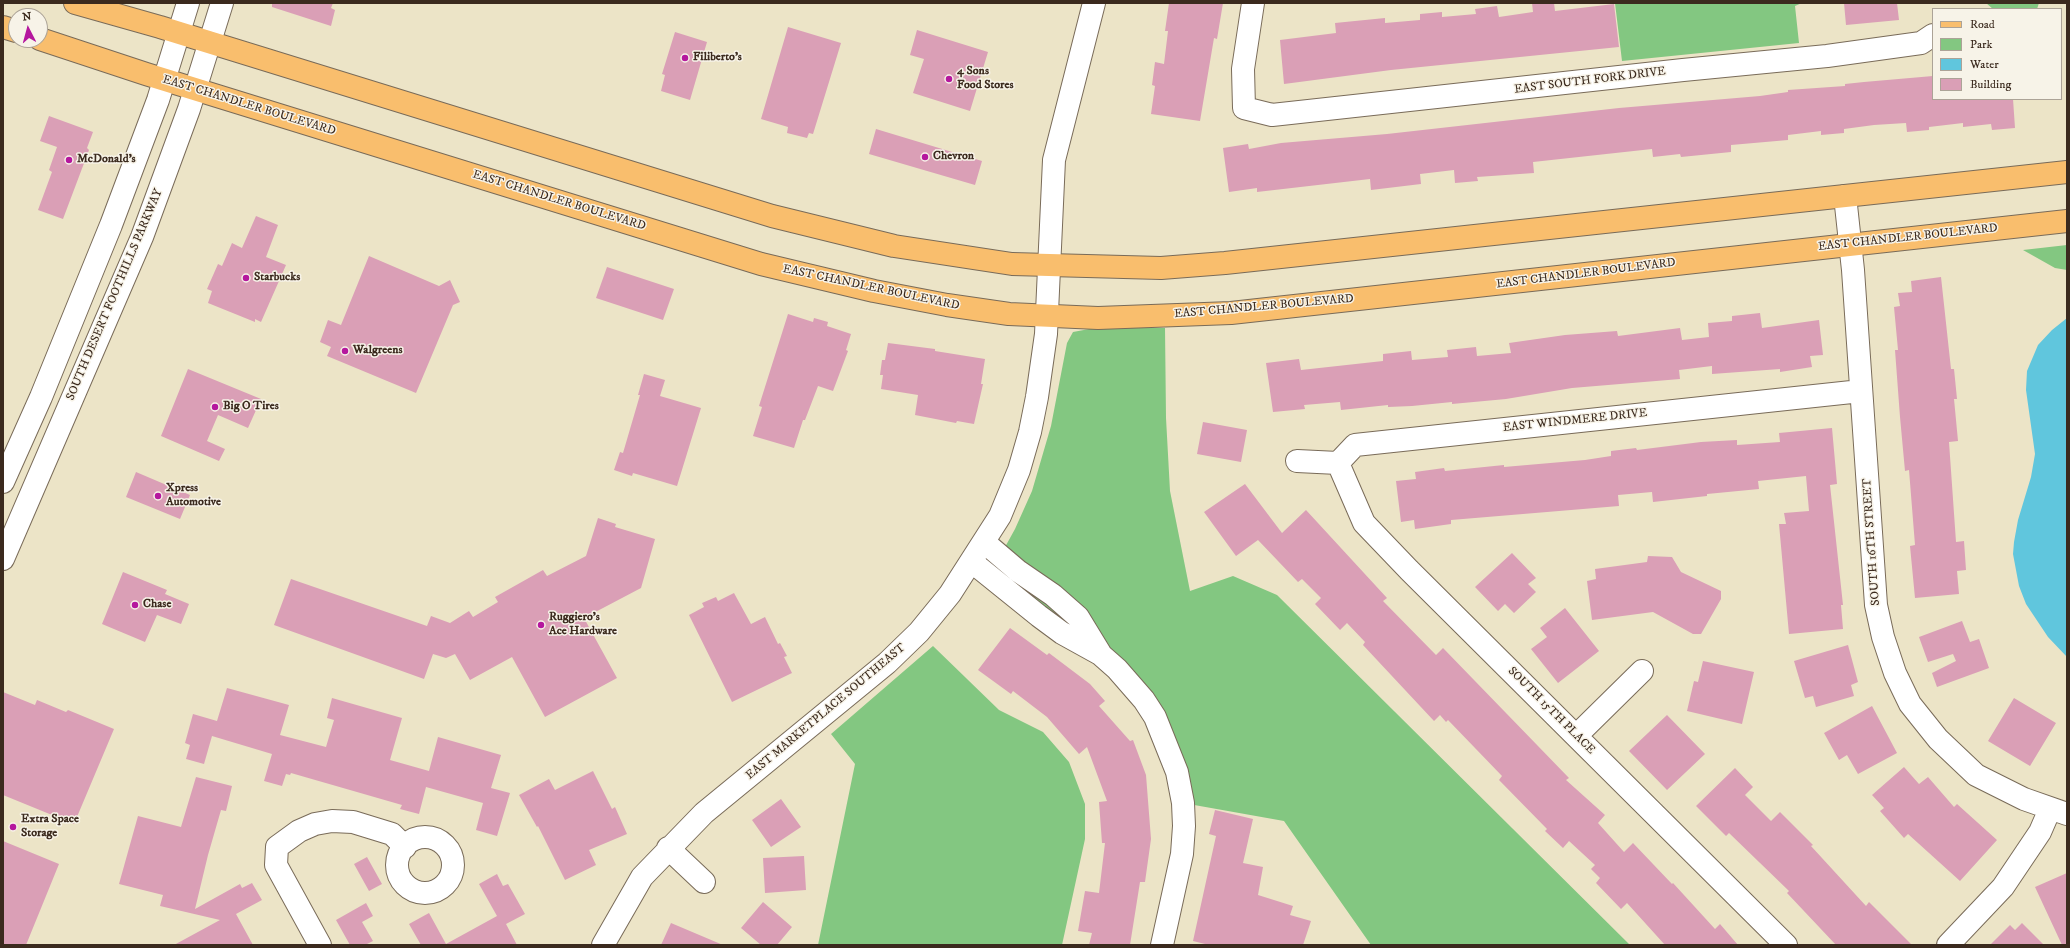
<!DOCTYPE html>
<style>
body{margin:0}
#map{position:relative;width:2070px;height:948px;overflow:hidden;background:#ece4c7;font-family:"IM FELL DW Pica",serif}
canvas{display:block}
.frame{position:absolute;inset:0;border:4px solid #3b2a1e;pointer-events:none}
.legend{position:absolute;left:1932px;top:8px;width:130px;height:92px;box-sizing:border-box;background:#f7f3e8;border:1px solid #aca397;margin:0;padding:5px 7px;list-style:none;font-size:12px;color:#3b2a1e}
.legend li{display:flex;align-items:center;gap:8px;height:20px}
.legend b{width:20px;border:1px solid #aca397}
.north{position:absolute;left:8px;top:8px;width:40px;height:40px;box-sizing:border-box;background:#f7f3e8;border:1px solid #aca397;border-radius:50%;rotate:354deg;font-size:11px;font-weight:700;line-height:16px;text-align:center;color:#3b2a1e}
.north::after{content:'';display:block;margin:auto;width:14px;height:18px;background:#b5179e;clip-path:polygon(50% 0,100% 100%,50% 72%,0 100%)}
</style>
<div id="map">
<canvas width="2070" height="948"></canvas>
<div class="frame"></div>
<ul class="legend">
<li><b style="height:5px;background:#f9be6d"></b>Road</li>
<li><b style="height:11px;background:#83c781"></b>Park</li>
<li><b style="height:11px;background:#60c6dd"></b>Water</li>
<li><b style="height:11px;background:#da9fb6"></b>Building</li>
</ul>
<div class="north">N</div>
</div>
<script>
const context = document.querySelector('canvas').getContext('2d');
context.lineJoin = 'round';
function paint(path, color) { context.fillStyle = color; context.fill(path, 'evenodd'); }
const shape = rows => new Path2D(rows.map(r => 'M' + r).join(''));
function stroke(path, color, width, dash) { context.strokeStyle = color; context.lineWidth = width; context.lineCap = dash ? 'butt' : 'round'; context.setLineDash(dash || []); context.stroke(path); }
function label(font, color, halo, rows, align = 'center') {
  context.font = font + ' "IM FELL DW Pica",serif'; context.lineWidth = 3; context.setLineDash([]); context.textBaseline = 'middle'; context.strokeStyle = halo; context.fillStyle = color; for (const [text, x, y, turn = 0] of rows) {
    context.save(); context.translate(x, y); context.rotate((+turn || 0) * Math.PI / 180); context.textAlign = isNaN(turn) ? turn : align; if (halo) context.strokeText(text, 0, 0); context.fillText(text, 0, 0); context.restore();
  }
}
const green = shape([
 [1615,3,1802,3,1795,6,1799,43,1622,61],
 [1986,3,2039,3,2037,9,1993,9],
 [2067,245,2067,270,2055,268,2023,250],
 [1100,327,1165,328,1166,418,1170,491,1190,591,1233,576,1277,595,1630,945,1371,945,1284,821,1183,803,1155,717,994,567,1015,529,1032,491,1051,426,1067,343,1073,332],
 [933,646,999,710,1043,732,1069,762,1085,804,1085,839,1062,945,818,945,855,764,831,734]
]);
const water = shape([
 [2067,318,2067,657,2048,637,2026,604,2019,586,2013,554,2014,542,2018,520,2031,477,2035,454,2026,390,2027,371,2038,345,2052,330]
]);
const building = shape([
 [272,3,333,3,331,8,335,10,331,26,272,7],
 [1169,3,1223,3,1217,39,1214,38,1200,121,1151,114,1155,86,1152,85,1155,62,1164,64,1168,31,1165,31],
 [1532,3,1554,3,1555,11,1614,4,1619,47,1391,70,1284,84,1280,40,1336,33,1335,23,1385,18,1385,23,1420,20,1420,14,1442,12,1442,17,1476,14,1475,9,1497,6,1499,17,1533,12],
 [1844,3,1897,3,1899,20,1846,25],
 [788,27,841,43,813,134,809,133,807,138,787,133,788,127,761,119],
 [917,30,988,52,970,111,913,93,924,59,910,55],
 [675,32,707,42,690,100,661,91,665,75,662,74],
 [1933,76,1933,99,2013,99,2015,128,1992,130,1991,124,1963,127,1963,123,1929,127,1929,130,1907,132,1906,123,1874,125,1844,129,1844,133,1821,135,1821,131,1788,135,1788,140,1731,145,1731,152,1681,157,1680,154,1653,157,1652,149,1533,162,1534,173,1477,177,1478,181,1455,183,1454,170,1420,174,1421,184,1371,190,1370,179,1257,192,1257,188,1229,192,1223,148,1248,144,1249,149,1281,143,1387,134,1619,108,1760,96,1788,92,1788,90,1845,86,1845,84,1864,82],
 [49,116,93,132,87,148,89,150,63,219,38,210,52,172,49,170,57,147,40,141],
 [876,129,982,161,975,185,869,154],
 [256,216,278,225,266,257,286,265,261,322,255,319,255,322,208,303,212,291,207,289,218,264,222,266,232,243,242,248],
 [369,256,439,286,450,280,460,302,453,305,416,393,327,356,331,347,320,342,328,320,341,325],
 [607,267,674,289,663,320,596,298],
 [1941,277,1951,369,1954,369,1957,399,1954,399,1958,441,1949,442,1956,542,1964,541,1966,570,1957,571,1959,594,1915,598,1910,546,1915,545,1909,470,1905,471,1900,417,1895,350,1898,350,1894,307,1900,306,1898,293,1912,292,1911,281],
 [1760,313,1762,328,1819,320,1823,355,1810,356,1812,367,1780,372,1780,369,1712,374,1712,366,1679,370,1680,379,1572,388,1506,399,1452,404,1452,402,1412,406,1388,407,1388,405,1341,410,1340,402,1304,405,1305,409,1273,412,1266,363,1299,359,1301,370,1383,361,1383,354,1411,351,1412,360,1448,357,1447,350,1476,347,1477,356,1511,353,1509,343,1565,335,1617,331,1618,336,1680,328,1682,340,1709,337,1708,323,1732,321,1732,316],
 [788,314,813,322,814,318,828,322,827,326,851,334,846,350,848,351,833,391,818,386,805,420,803,420,794,448,753,436,762,407,759,406],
 [888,343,935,349,935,351,985,359,981,384,983,384,974,424,957,421,956,423,915,415,918,395,881,389,883,375,880,375,882,360,885,360],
 [188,369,261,399,248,428,218,415,207,441,225,449,219,461,161,436],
 [644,374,665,380,660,396,701,408,677,486,633,473,632,476,614,470,620,452,623,453,640,395,638,395],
 [1203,422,1247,430,1241,462,1197,454],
 [1832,428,1837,484,1830,485,1843,605,1841,605,1843,629,1789,634,1779,524,1786,524,1784,513,1809,511,1806,476,1758,481,1759,489,1707,494,1707,496,1653,502,1652,492,1618,495,1619,506,1451,520,1451,524,1415,529,1414,520,1401,522,1396,481,1416,479,1415,472,1444,468,1445,471,1504,465,1504,467,1585,460,1611,456,1611,451,1636,448,1637,450,1701,442,1737,440,1737,445,1780,442,1779,433],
 [136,472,190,495,180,519,126,497],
 [1245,484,1282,533,1306,510,1387,598,1383,601,1436,655,1443,648,1569,778,1566,780,1605,815,1598,823,1624,852,1633,843,1672,884,1673,883,1715,929,1720,924,1738,945,1665,945,1627,903,1621,909,1596,883,1600,878,1591,869,1595,865,1569,841,1563,848,1545,831,1547,829,1499,780,1502,776,1448,720,1446,722,1440,715,1434,721,1363,645,1365,642,1347,623,1340,630,1315,604,1321,598,1302,579,1298,582,1258,540,1236,556,1204,512],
 [598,518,616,524,615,527,655,539,641,588,584,618,617,678,545,717,512,657,470,680,455,654,446,658,433,654,424,679,274,625,291,579,427,626,431,616,450,623,469,611,473,617,498,602,495,597,543,570,547,576,586,556],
 [1512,553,1536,578,1528,584,1536,592,1514,613,1505,604,1498,611,1475,587],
 [1648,556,1672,557,1681,572,1721,591,1721,599,1701,634,1693,634,1653,612,1592,620,1587,581,1596,579,1595,569,1647,562],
 [123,572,167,590,165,594,189,604,181,624,157,615,145,642,102,624],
 [734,593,751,624,765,617,778,644,780,643,787,656,784,657,792,673,732,702,689,615,704,607,702,603,716,597,718,601],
 [1565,608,1599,651,1558,683,1531,649,1547,637,1540,628],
 [1962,621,1970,642,1979,639,1989,668,1937,687,1932,673,1956,661,1953,654,1928,662,1919,637],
 [1010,628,1047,655,1049,653,1090,684,1105,701,1099,706,1130,741,1133,740,1146,775,1151,839,1145,882,1140,882,1130,945,1089,945,1092,933,1078,931,1085,891,1099,893,1105,843,1102,843,1099,802,1107,801,1087,747,1079,754,1047,717,1013,691,1011,694,978,670],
 [1848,645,1858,682,1851,685,1854,696,1816,707,1813,696,1805,698,1794,661],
 [1703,661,1754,672,1742,724,1687,711,1694,681,1698,682],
 [227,688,289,705,280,735,326,747,334,720,327,718,332,698,402,718,390,760,429,771,438,737,501,755,491,788,510,793,497,836,476,830,483,803,426,787,419,814,400,809,402,805,291,773,290,775,286,774,282,786,264,781,272,754,212,736,204,764,186,759,190,745,185,743,193,714,217,721],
 [3,692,35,705,37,700,66,712,68,710,114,729,74,824,3,795],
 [2014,698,2056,723,2030,766,1988,741],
 [1872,706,1897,753,1858,774,1847,755,1839,760,1824,733],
 [1667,715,1705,754,1667,790,1629,751],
 [1904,767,1919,784,1928,777,1954,807,1957,804,1997,840,1960,881,1908,834,1904,838,1880,811,1884,808,1872,795],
 [1735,768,1753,787,1745,795,1771,821,1780,812,1813,845,1811,846,1866,906,1869,902,1912,945,1836,945,1787,893,1789,891,1729,833,1726,836,1696,806],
 [593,771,612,809,615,807,627,834,589,850,596,865,565,880,538,826,537,827,519,795,549,779,555,790],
 [196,777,232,786,226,811,221,810,208,855,195,909,240,884,242,888,252,883,262,900,236,914,253,945,174,945,220,920,160,906,163,895,119,884,138,816,181,827],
 [781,799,801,827,771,847,752,820],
 [1215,810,1253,819,1243,863,1263,867,1258,895,1293,906,1290,915,1311,921,1303,945,1209,945,1193,941,1216,836,1209,834],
 [3,841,59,864,26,945,3,945],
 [804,856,806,890,765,893,763,858],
 [367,857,382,884,369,891,354,864],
 [2067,873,2067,945,2062,945,2035,887],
 [497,874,503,886,508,884,525,914,506,924,517,945,421,945,409,924,429,913,446,944,497,916,479,884],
 [763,902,792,927,777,945,761,945,741,928],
 [366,903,373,916,362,922,373,941,365,945,350,945,336,920],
 [671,923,723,945,661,945],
 [2022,923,2044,945,1990,945,2010,925,2015,930]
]);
const minor = shape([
 [1253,3,1243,69,1244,108,1272,115,1683,70,1827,56,1921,43,1933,35],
 [1845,196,1853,270,1876,605,1883,637,1895,673,1910,704,1938,739,1976,775,2024,799,2067,814],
 [1297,461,1338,463],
 [1338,463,1364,523,1409,570,1786,945],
 [1338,463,1355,445,1861,391],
 [3,482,41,397,111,225,158,100,188,3],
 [984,542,1018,571,1053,595,1078,617,1100,653],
 [3,559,142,237,189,109,222,3],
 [972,562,1039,616,1062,633,1100,654,1117,669,1144,700,1155,717,1177,772,1183,803,1184,826,1182,854,1162,945],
 [1576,736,1642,671],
 '397 865a28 28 0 1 1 56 0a28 28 0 1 1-56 0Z',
 [668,848,704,882],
 [320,945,276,865,277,847,299,831,315,824,332,821,353,822,392,834,405,847],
 [603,945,642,877,704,813,887,663,919,632,950,594,1000,516,1019,470,1030,432,1037,397,1046,334,1054,160,1094,3],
 [1948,945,2003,887,2040,832,2050,809]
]);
const major = shape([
 [75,3,160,27,772,216,894,246,1012,264,1161,268,1225,263,2067,172],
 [3,27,16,31],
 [40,39,146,74,761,264,874,291,947,305,1009,314,1098,318,1231,313,2067,221]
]);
const markers = [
 [685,58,4,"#b5179e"],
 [949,79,4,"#b5179e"],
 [925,157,4,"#b5179e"],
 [69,160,4,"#b5179e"],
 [246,278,4,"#b5179e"],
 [345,351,4,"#b5179e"],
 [215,407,4,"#b5179e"],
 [158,496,4,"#b5179e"],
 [135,605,4,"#b5179e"],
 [541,625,4,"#b5179e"],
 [13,827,4,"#b5179e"]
];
const poiNames = [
 ["Filiberto's",693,58],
 ["4 Sons",957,72],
 ["Food Stores",957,86],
 ["Chevron",933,157],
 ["McDonald's",77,160],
 ["Starbucks",254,278],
 ["Walgreens",353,351],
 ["Big O Tires",223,407],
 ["Xpress",166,489],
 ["Automotive",166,503],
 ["Chase",143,605],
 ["Ruggiero's",549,618],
 ["Ace Hardware",549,632],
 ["Extra Space",21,820],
 ["Storage",21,834]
];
const streetNames = [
 ["EAST SOUTH FORK DRIVE",1590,81,-7],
 ["EAST CHANDLER BOULEVARD",249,106,17],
 ["EAST CHANDLER BOULEVARD",559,201,17],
 ["EAST CHANDLER BOULEVARD",1908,238,-6],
 ["EAST CHANDLER BOULEVARD",1586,274,-7],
 ["EAST CHANDLER BOULEVARD",871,288,12],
 ["SOUTH DESERT FOOTHILLS PARKWAY",115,295,-67],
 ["EAST CHANDLER BOULEVARD",1264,307,-5],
 ["EAST WINDMERE DRIVE",1575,421,-6],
 ["SOUTH 16TH STREET",1872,542,-94],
 ["SOUTH 15TH PLACE",1551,711,45],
 ["EAST MARKETPLACE SOUTHEAST",826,712,-40]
];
paint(green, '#83c781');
paint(water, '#60c6dd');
paint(building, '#da9fb6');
stroke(minor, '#796b59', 24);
stroke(major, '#796b59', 24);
stroke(minor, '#fff', 22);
stroke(major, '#f9be6d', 22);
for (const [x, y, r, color] of markers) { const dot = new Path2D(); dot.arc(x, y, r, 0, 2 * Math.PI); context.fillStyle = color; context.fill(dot); stroke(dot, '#f7f3e8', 1.5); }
label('bold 12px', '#3b2a1e', '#f7f3e8', poiNames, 'left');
label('12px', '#3b2a1e', '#f7f3e8', streetNames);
</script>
